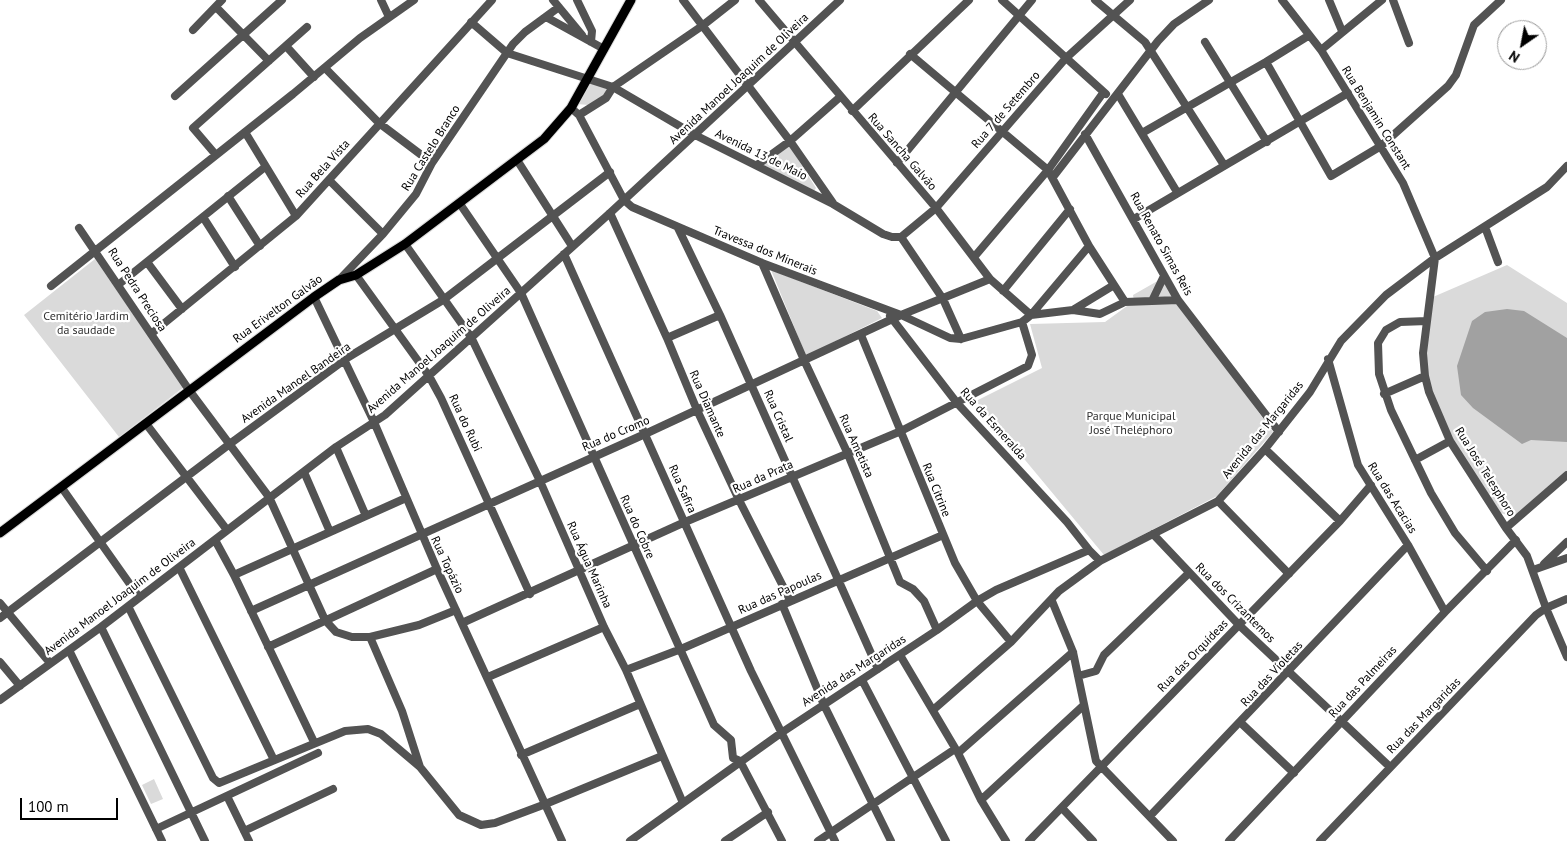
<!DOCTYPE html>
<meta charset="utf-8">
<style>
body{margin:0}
#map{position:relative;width:1567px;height:841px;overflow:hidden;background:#fff;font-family:"PT Sans",sans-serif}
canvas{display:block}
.north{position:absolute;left:1497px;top:20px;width:50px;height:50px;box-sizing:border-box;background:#fff;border:1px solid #999;border-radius:50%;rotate:213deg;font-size:14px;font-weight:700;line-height:20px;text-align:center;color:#000}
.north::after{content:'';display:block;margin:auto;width:18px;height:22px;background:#000;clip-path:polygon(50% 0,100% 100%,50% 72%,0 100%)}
.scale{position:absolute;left:20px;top:798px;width:98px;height:22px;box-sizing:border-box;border:2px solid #000;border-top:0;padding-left:6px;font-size:15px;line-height:18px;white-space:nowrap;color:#000;-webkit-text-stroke:4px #fff;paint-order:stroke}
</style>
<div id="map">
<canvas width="1567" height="841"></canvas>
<div class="north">N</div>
<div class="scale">100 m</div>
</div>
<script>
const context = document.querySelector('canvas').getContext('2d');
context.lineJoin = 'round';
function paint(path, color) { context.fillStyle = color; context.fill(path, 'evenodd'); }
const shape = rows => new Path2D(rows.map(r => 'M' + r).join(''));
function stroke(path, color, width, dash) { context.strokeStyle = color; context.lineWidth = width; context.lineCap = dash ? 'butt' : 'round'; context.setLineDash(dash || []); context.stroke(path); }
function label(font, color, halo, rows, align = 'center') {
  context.font = font + ' "PT Sans",sans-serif'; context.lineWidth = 4.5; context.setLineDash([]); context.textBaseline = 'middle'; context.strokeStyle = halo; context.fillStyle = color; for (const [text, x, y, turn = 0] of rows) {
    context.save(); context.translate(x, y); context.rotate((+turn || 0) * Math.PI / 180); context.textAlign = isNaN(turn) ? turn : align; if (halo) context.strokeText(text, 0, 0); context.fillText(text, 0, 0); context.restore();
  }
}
const green = shape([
 [591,81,610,89,606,96,589,105,577,104],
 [789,145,816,188,814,191,763,165],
 [95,259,184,387,119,437,24,315],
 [1507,265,1567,303,1567,470,1513,517,1501,513,1454,442,1430,390,1424,355,1433,297],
 [771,270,877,311,882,318,806,356],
 [1161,279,1273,432,1217,496,1104,555,976,401,1042,368,1030,324,1105,322,1134,301,1133,295],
 [154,779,163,799,151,804,142,785]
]);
const water = shape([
 [1507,309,1524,311,1567,338,1567,442,1531,440,1522,444,1473,408,1461,395,1457,366,1472,321,1485,312]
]);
const minor = shape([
 [381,0,389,17],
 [553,0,582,35],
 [577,0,592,31,591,42],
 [683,0,790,141,833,203],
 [759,0,936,208,990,279,1031,315,1089,246],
 [1002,0,1106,94],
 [1095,0,1145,42,1224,165],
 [1282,0,1321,50,1403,183,1435,258,1423,353,1425,376,1429,392,1450,441,1506,528,1527,556,1546,608,1567,657],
 [1329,0,1342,31],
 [1393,0,1409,43],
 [216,7,269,61],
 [546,17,604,49],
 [471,22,507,53,613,87,695,135,833,204,883,234,892,237,901,237],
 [193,30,222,0],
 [1205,42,1267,142],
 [286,46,314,77],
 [1321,50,1382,0],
 [910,54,1048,170,1089,246,1125,302],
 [1266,62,1331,176,1381,146,1448,86,1456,75,1474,25,1501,0],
 [325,68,379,123,432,163],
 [1118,94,1177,192],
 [175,96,282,0],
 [571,108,579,115,624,200,632,207,762,263,901,315,950,338,961,339,1022,322,1031,315,1073,310,1100,314,1125,302,1152,301,1164,276],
 [852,111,969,0],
 [579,115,606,98,613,87,702,26,735,0],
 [245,132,296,216],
 [1142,133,1266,62,1308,36],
 [1085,134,1178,300,1279,432],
 [216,155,193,128,307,27],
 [517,160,572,246],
 [897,163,1032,0],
 [757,165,790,141,840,97],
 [1053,177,1158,41,1174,24,1209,0],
 [329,180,383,234],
 [228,196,260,246],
 [460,204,521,293,714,725,731,740,733,758,740,761,782,841],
 [610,213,667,338,697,410,739,500,790,600],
 [203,217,235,267],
 [1134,219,1348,93],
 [1485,227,1498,262],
 [79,228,189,390,269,497,325,620,336,632,352,637,370,637,419,625,456,610],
 [678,228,720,315,878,669],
 [901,237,936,208,1066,58,1130,0],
 [901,237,943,299,961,339],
 [405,244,471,337,540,481,604,627,626,670,683,803],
 [564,254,751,671,835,841],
 [975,256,1048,170,1103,93],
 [147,262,182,309],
 [762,263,804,360,847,452,900,582,913,589,924,601,937,630],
 [356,275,429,376,441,398,530,594],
 [339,280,383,234,416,194,432,163,513,44,525,32,559,7],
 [118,285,265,167],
 [51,286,293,94,360,38,414,0],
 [1003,291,1070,209],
 [314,297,374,422,437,569,562,841],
 [1152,301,1178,300],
 [1073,310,1114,285],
 [890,316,957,403,1067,522,1089,550],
 [1427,321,1400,322,1386,330,1378,343,1379,374,1391,410,1431,493,1455,533,1487,571],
 [151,334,296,216,492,0],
 [861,335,955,563,977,601,1011,642],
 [667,338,720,315],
 [1328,359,1358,465,1408,545,1445,612],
 [1384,394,1425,376],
 [147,425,227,530],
 [336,447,366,516],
 [1265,449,1340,521],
 [1415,460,1450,441],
 [304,472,330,532],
 [62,488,139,597],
 [1218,501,1289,574],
 [1506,528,1567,475],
 [1153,534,1239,625,1390,767],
 [215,540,234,575,314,742],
 [1544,564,1567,542],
 [179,567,274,760],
 [1533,570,1567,558],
 [234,575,406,498],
 [1052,601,1073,652,1096,761,1173,841],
 [0,603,50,663],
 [782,604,824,705,891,841],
 [128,606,213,778,219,783,345,731,368,729,381,734,420,767,459,815,481,825,495,823,543,805,662,756],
 [251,611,645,434,901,315,990,279],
 [0,618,231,443,347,358,443,300,610,172],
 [462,623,685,522,901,431,1028,366,1032,355,1022,322],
 [101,627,205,841],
 [370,637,402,711,420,767],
 [268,647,437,569],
 [69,650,162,841],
 [900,655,958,753,981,800,1006,841],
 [0,662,20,686],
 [626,670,681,649,943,535],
 [1078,676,1096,671,1104,655,1189,573],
 [488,677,604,627],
 [862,680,946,841],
 [0,700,101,627,336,447,385,415,610,213,840,0],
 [933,710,1011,642,1059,591,1100,561,1218,501,1265,449,1310,392,1341,341,1386,295,1435,258,1547,187,1567,166],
 [1241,723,1294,773],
 [958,753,1073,652],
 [521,755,640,704],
 [227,796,249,841],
 [981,800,1084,705],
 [1062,808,1093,841],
 [1150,816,1408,545],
 [156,829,318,753],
 [244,831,333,789],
 [630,841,781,733,937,630,977,601,996,590,1089,550,1100,561],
 [725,841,768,812],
 [818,841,955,749],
 [1029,841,1340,521,1371,485],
 [1229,841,1445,612,1516,540],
 [1320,841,1536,615,1546,608,1567,599]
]);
const major = shape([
 [0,533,314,297,339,280,356,275,405,244,544,139,571,108,631,0]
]);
const streetNames = [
 ["Avenida Manoel Joaquim de Oliveira",739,79,-43],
 ["Rua 7 de Setembro",1006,110,-49],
 ["Rua Benjamin Constant",1376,118,58],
 ["Rua Castelo Branco",431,148,-58],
 ["Rua Sancha Galvão",902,152,49],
 ["Avenida 13 de Maio",761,155,26],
 ["Rua Bela Vista",323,169,-48],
 ["Rua Renato Simas Reis",1161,244,61],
 ["Travessa dos Minerais",765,251,22],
 ["Rua Pedra Preciosa",137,290,57],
 ["Rua Erivelton Galvão",278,309,-36],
 ["Avenida Manoel Joaquim de Oliveira",439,350,-41],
 ["Avenida Manoel Bandeira",296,383,-35],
 ["Rua Diamante",707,404,66],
 ["Rua Cristal",778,416,66],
 ["Rua do Rubi",465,423,65],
 ["Rua da Esmeralda",993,424,48],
 ["Avenida das Margaridas",1263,430,-51],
 ["Rua do Cromo",616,434,-23],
 ["Rua Ametista",856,446,66],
 ["Rua José Telesphoro",1485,472,58],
 ["Rua da Prata",763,477,-24],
 ["Rua Safira",682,489,66],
 ["Rua Citrine",936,490,68],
 ["Rua das Acacias",1392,498,58],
 ["Rua do Cobre",637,527,66],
 ["Rua Topázio",447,565,65],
 ["Rua Água Marinha",589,565,66],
 ["Rua das Papoulas",780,593,-24],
 ["Avenida Manoel Joaquim de Oliveira",120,597,-37],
 ["Rua dos Crizantemos",1235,603,45],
 ["Rua das Orquídeas",1193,656,-46],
 ["Avenida das Margaridas",854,671,-33],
 ["Rua das Violetas",1272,674,-47],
 ["Rua das Palmeiras",1363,682,-47],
 ["Rua das Margaridas",1424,716,-46]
];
const parkNames = [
 ["Cemitério Jardim",86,317],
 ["da saudade",86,331],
 ["Parque Municipal",1131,417],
 ["José Theléphoro",1131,431]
];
paint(green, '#dadada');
paint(water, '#a1a1a1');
stroke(major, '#dbdbdb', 11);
stroke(minor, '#535353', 8);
stroke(major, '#000', 9);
label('12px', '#000', '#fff', streetNames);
label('12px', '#313131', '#fff', parkNames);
</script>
